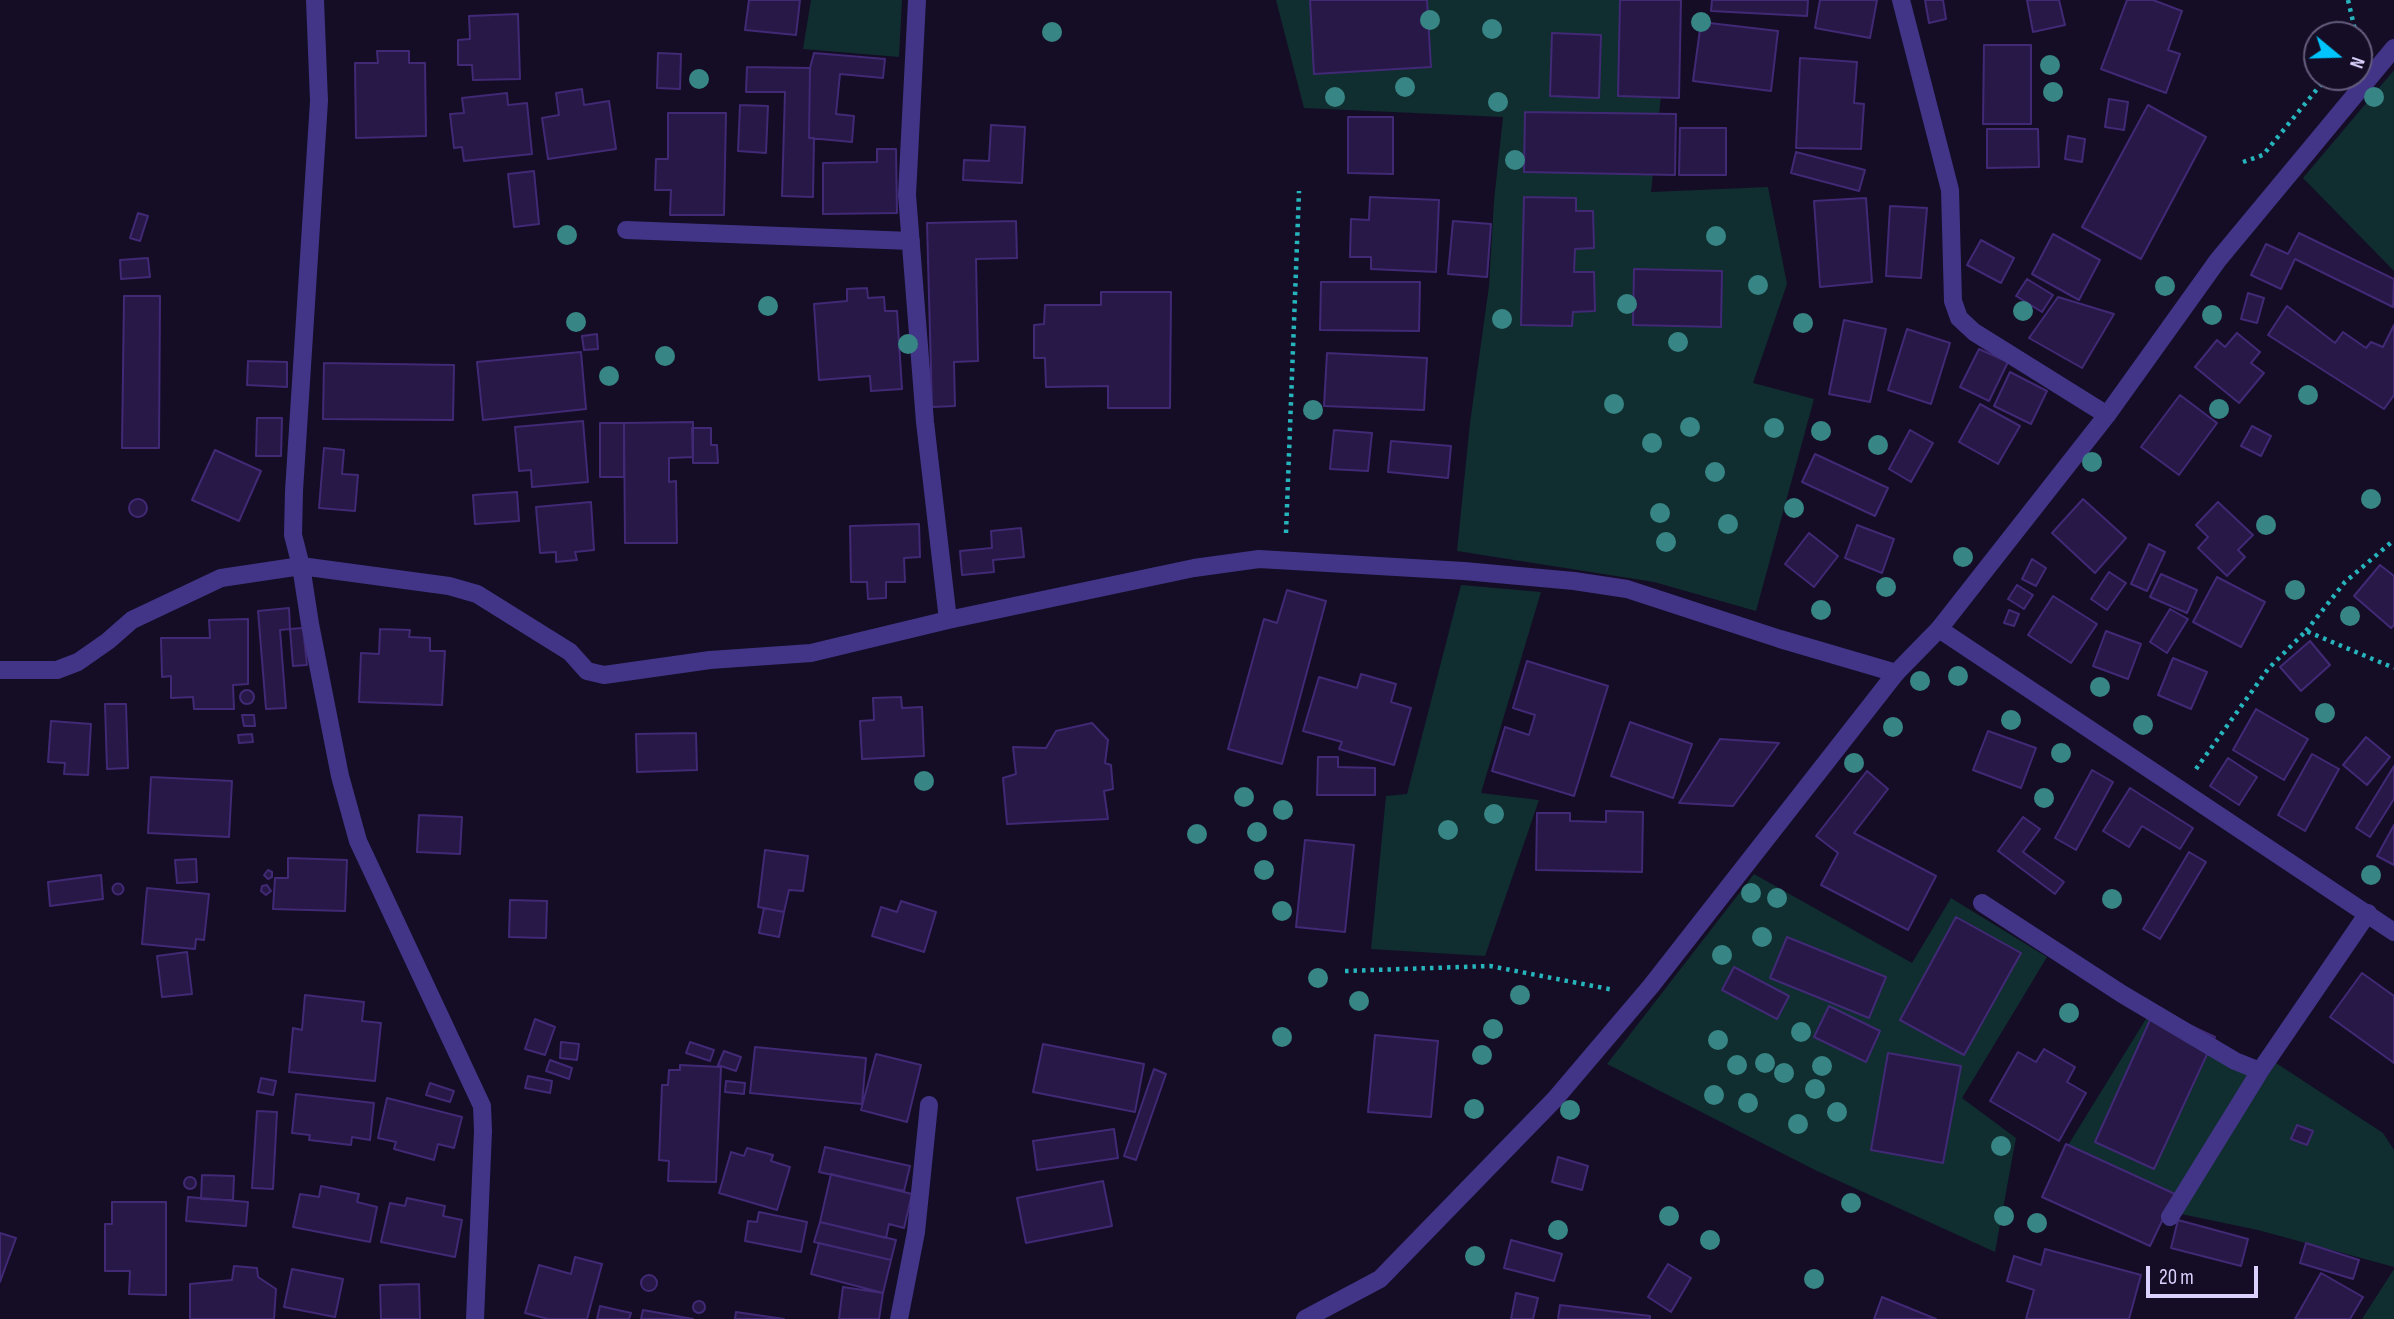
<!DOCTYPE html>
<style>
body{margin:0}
#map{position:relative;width:2394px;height:1319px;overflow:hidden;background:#140d25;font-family:"Sofia Sans Condensed",sans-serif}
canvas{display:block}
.north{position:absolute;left:2303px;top:21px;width:70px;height:70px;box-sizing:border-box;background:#140d25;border:2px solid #645c7c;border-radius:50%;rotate:109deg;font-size:19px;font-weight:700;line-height:28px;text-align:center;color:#dcd2ff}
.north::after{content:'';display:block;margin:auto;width:24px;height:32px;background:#00c5fd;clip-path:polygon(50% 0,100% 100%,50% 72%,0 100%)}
.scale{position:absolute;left:2146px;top:1266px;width:112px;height:32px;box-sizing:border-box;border:4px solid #dcd2ff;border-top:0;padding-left:9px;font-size:21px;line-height:24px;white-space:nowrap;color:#dcd2ff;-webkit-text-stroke:5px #140d25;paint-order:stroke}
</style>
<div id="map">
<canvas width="2394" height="1319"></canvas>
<div class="north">N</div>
<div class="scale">20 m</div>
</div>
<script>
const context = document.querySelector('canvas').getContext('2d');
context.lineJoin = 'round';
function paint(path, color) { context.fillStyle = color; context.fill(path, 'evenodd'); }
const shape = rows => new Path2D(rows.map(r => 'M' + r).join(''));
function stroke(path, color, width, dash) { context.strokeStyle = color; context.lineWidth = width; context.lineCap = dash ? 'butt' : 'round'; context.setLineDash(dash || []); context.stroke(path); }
const green = shape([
 [811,0,902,0,899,57,803,49],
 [1276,0,1671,0,1651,192,1768,187,1787,284,1753,383,1814,399,1756,611,1654,582,1457,551,1470,423,1489,286,1494,201,1503,117,1304,108],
 [2394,70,2394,271,2303,178],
 [1461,585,1541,592,1481,793,1539,800,1485,956,1371,949,1386,796,1407,794],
 [1754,874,1912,963,1951,898,2047,957,1962,1098,2016,1138,1995,1252,1817,1171,1607,1064],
 [2149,1014,2251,1070,2165,1211,2062,1155],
 [2276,1063,2383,1133,2394,1150,2394,1267,2258,1230,2176,1213],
 [2394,1269,2394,1319,2362,1319]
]);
const building = shape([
 [749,0,800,0,796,35,745,30,749,0],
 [1310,0,1427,0,1431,67,1314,74,1310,0],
 [1620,0,1681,0,1679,98,1618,96,1620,0],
 [1712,0,1808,0,1807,16,1711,11,1712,0],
 [1820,0,1877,0,1870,38,1815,28,1820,0],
 [1925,0,1943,0,1946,19,1929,23,1925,0],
 [2027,0,2059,0,2065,25,2033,32,2027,0],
 [2127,0,2153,0,2182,11,2168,50,2180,54,2166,93,2101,69,2127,0],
 [518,14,520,79,473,80,472,65,458,65,458,40,470,39,469,16,518,14],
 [1701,22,1778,31,1771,91,1693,81,1701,22],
 [1552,33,1601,35,1599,98,1550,96,1552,33],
 [1984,45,2031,45,2031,124,1983,124,1984,45],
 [377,51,409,51,409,63,425,63,426,136,356,138,355,63,378,63,377,51],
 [658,53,681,54,680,89,657,88,658,53],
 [814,53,885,59,883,78,840,74,836,114,854,116,852,142,809,138,810,68,814,53],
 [1800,58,1857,62,1854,103,1864,104,1861,149,1796,148,1800,58],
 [747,67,810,68,809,138,814,138,813,197,782,196,785,92,746,92,747,67],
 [582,89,584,105,609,101,616,149,548,159,542,118,559,115,556,93,582,89],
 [507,93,508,105,527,103,532,154,464,161,462,147,454,148,450,114,464,113,462,98,507,93],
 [2109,99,2128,102,2124,130,2105,127,2109,99],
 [740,105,768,106,766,153,738,151,740,105],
 [2148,105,2206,137,2141,259,2082,227,2148,105],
 [1525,112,1676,114,1675,175,1524,172,1525,112],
 [668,113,726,113,724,215,670,215,671,190,655,190,656,159,668,159,668,113],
 [1348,117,1393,117,1393,174,1348,173,1348,117],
 [991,125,1025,127,1022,183,963,180,964,160,989,161,991,125],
 [1680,128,1726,128,1726,175,1679,175,1680,128],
 [1987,129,2038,129,2039,167,1987,168,1987,129],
 [2068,136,2085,139,2082,162,2065,159,2068,136],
 [877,149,896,149,897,213,823,214,823,163,877,162,877,149],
 [1796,152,1865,170,1859,191,1791,173,1796,152],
 [534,171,539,224,514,227,508,174,534,171],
 [1370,197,1439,200,1436,272,1371,269,1371,257,1350,257,1351,219,1369,220,1370,197],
 [1524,197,1576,198,1576,211,1593,211,1594,248,1575,249,1574,272,1594,272,1595,311,1573,312,1572,326,1521,325,1524,197],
 [1866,198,1872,282,1820,287,1814,201,1866,198],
 [1890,206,1927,208,1921,278,1886,276,1890,206],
 [138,213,148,216,140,241,130,238,138,213],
 [1016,221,1017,258,976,259,978,361,954,362,955,406,932,407,927,223,1016,221],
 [1453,221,1491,224,1487,277,1448,274,1453,221],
 [2299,233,2394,279,2393,307,2295,259,2281,289,2251,275,2266,244,2288,254,2299,233],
 [2053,234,2100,260,2079,300,2032,274,2053,234],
 [1981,240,2014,258,2001,283,1967,265,1981,240],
 [148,258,150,277,121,279,120,260,148,258],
 [1634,269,1722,271,1721,327,1633,325,1634,269],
 [2027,279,2053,295,2042,312,2016,296,2027,279],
 [1321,282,1420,282,1419,331,1320,330,1321,282],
 [867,288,868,298,884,297,885,311,897,311,902,389,871,391,870,376,819,380,814,304,847,301,847,289,867,288],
 [1101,292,1171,292,1170,408,1108,408,1108,386,1046,387,1045,358,1034,358,1034,325,1044,324,1045,305,1101,305,1101,292],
 [2248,293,2264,298,2257,323,2241,319,2248,293],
 [124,296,160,296,159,448,122,448,124,296],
 [2058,297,2114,314,2082,368,2029,338,2058,297],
 [2287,306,2335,343,2343,332,2366,348,2371,342,2383,347,2394,325,2394,395,2384,409,2268,335,2287,306],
 [1844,320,1886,329,1870,402,1829,394,1844,320],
 [1907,329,1950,343,1931,404,1888,390,1907,329],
 [2237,333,2260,352,2251,363,2264,373,2239,403,2195,367,2217,340,2225,347,2237,333],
 [597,334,598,349,584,350,582,336,597,334],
 [1979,349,2008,362,1989,401,1960,387,1979,349],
 [581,352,586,409,483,420,477,362,581,352],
 [1327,353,1427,358,1424,410,1324,406,1327,353],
 [248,361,287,362,287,387,247,385,248,361],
 [324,363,454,365,453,420,323,419,324,363],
 [2010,372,2047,391,2031,424,1994,406,2010,372],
 [2180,395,2217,423,2179,475,2141,447,2180,395],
 [1980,404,2020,426,1998,464,1959,442,1980,404],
 [257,418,282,418,281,456,256,456,257,418],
 [583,421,588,482,532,487,531,470,519,471,515,427,583,421],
 [693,422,693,457,669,458,669,482,676,481,677,543,625,543,624,423,693,422],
 [600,423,624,423,624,477,600,477,600,423],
 [2252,426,2271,436,2261,456,2241,446,2252,426],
 [692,428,711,428,711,445,717,445,718,463,693,463,692,428],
 [1334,430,1372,433,1368,471,1330,469,1334,430],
 [1910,430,1933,443,1911,482,1889,469,1910,430],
 [1391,441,1451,446,1448,478,1388,472,1391,441],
 [324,448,344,450,342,474,358,475,355,511,319,508,324,448],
 [215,450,261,471,239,521,192,500,215,450],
 [1815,454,1888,488,1875,516,1802,482,1815,454],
 [517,492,519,521,475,524,473,495,517,492],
 '129 508a9 9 0 1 1 18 0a9 9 0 1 1-18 0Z',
 [2083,499,2126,538,2095,573,2052,533,2083,499],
 [591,502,594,550,575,552,577,560,556,562,556,552,540,553,536,507,591,502],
 [2218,502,2253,535,2238,550,2245,557,2227,576,2198,548,2208,537,2196,525,2218,502],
 [919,524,920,557,904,558,905,582,886,582,886,598,868,599,867,582,851,582,850,526,919,524],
 [1857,525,1894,539,1882,573,1845,558,1857,525],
 [1021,528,1024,557,993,560,994,572,962,575,960,551,992,548,991,531,1021,528],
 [1809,533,1838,556,1814,587,1785,564,1809,533],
 [2149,544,2165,552,2147,591,2131,584,2149,544],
 [2032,559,2046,568,2036,586,2022,579,2032,559],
 [2380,565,2394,576,2394,625,2391,628,2354,596,2380,565],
 [2109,572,2126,583,2107,610,2091,599,2109,572],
 [2161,574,2197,590,2187,613,2150,597,2161,574],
 [2217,577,2265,602,2241,647,2193,622,2217,577],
 [2017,585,2033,595,2024,609,2008,599,2017,585],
 [1287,590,1326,601,1282,764,1228,749,1264,619,1277,623,1287,590],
 [2053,596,2097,624,2071,663,2028,635,2053,596],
 [289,608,290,629,280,630,286,708,266,709,258,611,289,608],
 [2170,609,2188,619,2167,653,2150,642,2170,609],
 [2009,610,2019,614,2014,626,2004,623,2009,610],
 [248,619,248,684,233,685,234,709,194,709,193,697,171,698,171,676,162,677,161,638,210,638,209,620,248,619],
 [303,628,307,665,293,666,290,629,303,628],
 [380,629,410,630,409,637,430,638,430,651,445,651,442,705,359,702,361,653,379,654,380,629],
 [2106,631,2141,644,2128,679,2093,666,2106,631],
 [2310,641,2330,665,2301,691,2280,667,2310,641],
 [2173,658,2207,672,2191,709,2158,695,2173,658],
 [1527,661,1608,686,1574,796,1492,771,1505,727,1529,735,1535,715,1513,708,1527,661],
 [1361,674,1396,684,1391,702,1411,708,1394,765,1339,749,1342,742,1303,731,1319,677,1357,688,1361,674],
 '240 697a7 7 0 1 1 14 0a7 7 0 1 1-14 0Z',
 [901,697,902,708,922,707,924,756,862,759,860,721,874,720,873,698,901,697],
 [105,704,126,704,128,768,107,769,105,704],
 [2256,709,2308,739,2284,780,2233,750,2256,709],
 [242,715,254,715,255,726,244,726,242,715],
 [51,721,91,724,88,775,64,774,65,763,48,762,51,721],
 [1630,722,1692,744,1673,798,1611,776,1630,722],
 [1092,723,1108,740,1105,763,1111,765,1113,789,1104,791,1108,819,1007,824,1003,778,1016,774,1013,747,1046,748,1056,731,1092,723],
 [1988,731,2036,748,2021,788,1973,770,1988,731],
 [696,733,697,770,637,772,636,734,696,733],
 [252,734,253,742,239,743,238,735,252,734],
 [2366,737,2390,757,2367,785,2343,765,2366,737],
 [1720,739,1779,743,1733,806,1679,803,1720,739],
 [2312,754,2339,769,2305,831,2278,815,2312,754],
 [1318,757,1338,757,1338,767,1375,768,1375,795,1317,795,1318,757],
 [2228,758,2257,777,2239,805,2210,786,2228,758],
 [2394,766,2394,799,2370,837,2356,828,2394,766],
 [2092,770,2113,782,2076,850,2055,838,2092,770],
 [1867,771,1888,789,1854,833,1936,876,1908,930,1821,885,1838,853,1816,836,1867,771],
 [151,777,232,781,229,837,148,833,151,777],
 [2130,788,2193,828,2180,849,2142,826,2129,847,2103,831,2130,788],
 [1606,811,1643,812,1642,872,1536,870,1537,813,1570,813,1570,821,1606,822,1606,811],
 [419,815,462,817,460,854,417,852,419,815],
 [2023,817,2040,829,2023,852,2064,882,2055,894,1998,851,2023,817],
 [2394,825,2394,865,2377,856,2394,825],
 [1305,840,1354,845,1345,932,1296,927,1305,840],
 [765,850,808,856,803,891,789,890,784,912,758,907,765,850],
 [2189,852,2206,862,2160,939,2143,929,2189,852],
 [288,858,347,860,345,911,273,909,275,878,288,878,288,858],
 [196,859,197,882,177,883,175,860,196,859],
 [268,870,272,872,272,877,268,879,264,875,268,870],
 [101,875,103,899,50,906,48,882,101,875],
 '112.5 889a5.5 5.5 0 1 1 11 0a5.5 5.5 0 1 1-11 0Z',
 [267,885,271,891,266,895,261,891,262,886,267,885],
 [147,888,209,894,204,940,196,939,195,949,142,944,147,888],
 [510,900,547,901,546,938,509,937,510,900],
 [901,901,936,912,924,952,872,936,881,907,897,912,901,901],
 [764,908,784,912,779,937,759,933,764,908],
 [1956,917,2021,953,1964,1055,1900,1020,1956,917],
 [1787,937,1886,977,1869,1018,1770,978,1787,937],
 [187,952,192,994,162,997,157,956,187,952],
 [1734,967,1789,996,1777,1019,1722,990,1734,967],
 [2362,973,2394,996,2394,1063,2330,1017,2362,973],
 [305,995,364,1002,362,1021,381,1023,375,1081,289,1072,293,1028,302,1030,305,995],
 [1829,1006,1880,1031,1866,1062,1814,1037,1829,1006],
 [2155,1009,2215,1037,2154,1169,2095,1142,2155,1009],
 [535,1019,555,1027,545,1055,525,1049,535,1019],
 [1375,1035,1438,1041,1431,1117,1368,1112,1375,1035],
 [561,1042,579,1044,577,1060,560,1058,561,1042],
 [690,1042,714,1050,710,1061,686,1053,690,1042],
 [1043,1044,1144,1064,1135,1112,1033,1092,1043,1044],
 [755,1047,866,1058,862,1104,750,1093,755,1047],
 [2044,1049,2075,1067,2067,1082,2086,1093,2059,1141,1990,1101,2018,1052,2036,1062,2044,1049],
 [724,1051,741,1057,736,1071,718,1065,724,1051],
 [1888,1053,1961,1066,1943,1163,1871,1150,1888,1053],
 [876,1054,921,1065,907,1122,861,1110,876,1054],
 [550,1060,572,1068,569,1079,546,1071,550,1060],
 [680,1065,721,1067,716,1182,668,1181,669,1161,659,1160,662,1085,668,1085,669,1070,680,1070,680,1065],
 [1154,1069,1166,1074,1136,1160,1124,1156,1154,1069],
 [528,1076,552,1081,550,1093,525,1088,528,1076],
 [261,1078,276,1081,273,1095,258,1092,261,1078],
 [726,1081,745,1083,744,1094,725,1092,726,1081],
 [430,1083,454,1091,450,1102,426,1095,430,1083],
 [296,1094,374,1103,370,1140,352,1137,351,1145,309,1140,310,1135,292,1133,296,1094],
 [387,1098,462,1117,454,1148,438,1144,434,1160,394,1149,396,1142,378,1138,387,1098],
 [257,1111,277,1112,273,1189,252,1188,257,1111],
 [2297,1125,2313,1131,2307,1145,2291,1139,2297,1125],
 [1114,1129,1118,1158,1037,1170,1033,1141,1114,1129],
 [2066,1144,2175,1194,2150,1246,2042,1197,2066,1144],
 [825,1147,910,1166,904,1191,819,1172,825,1147],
 [747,1148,773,1155,771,1161,790,1167,777,1210,719,1193,731,1152,744,1156,747,1148],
 [1558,1157,1588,1166,1582,1190,1552,1182,1558,1157],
 [831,1174,912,1194,904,1228,889,1224,886,1238,820,1222,831,1174],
 [202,1175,234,1176,233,1200,201,1199,202,1175],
 '184 1183a6 6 0 1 1 12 0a6 6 0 1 1-12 0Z',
 [1103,1181,1112,1226,1026,1243,1017,1198,1103,1181],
 [321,1186,359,1194,357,1202,377,1207,370,1242,293,1227,300,1194,319,1197,321,1186],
 [188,1197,248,1202,246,1226,186,1221,188,1197],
 [407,1198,445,1206,443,1216,462,1220,455,1257,381,1242,390,1203,405,1206,407,1198],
 [112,1202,166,1202,166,1295,129,1294,130,1271,105,1271,105,1224,112,1224,112,1202],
 [759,1212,807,1222,801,1252,745,1241,748,1221,757,1222,759,1212],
 [2178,1220,2248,1239,2241,1266,2171,1248,2178,1220],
 [820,1222,896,1240,891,1260,814,1242,820,1222],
 [0,1233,16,1238,0,1282,0,1233],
 [1511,1240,1562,1254,1554,1281,1504,1268,1511,1240],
 [819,1243,891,1260,883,1293,811,1274,819,1243],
 [2306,1243,2359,1260,2353,1279,2300,1263,2306,1243],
 [2045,1249,2141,1275,2129,1319,2026,1319,2034,1290,2007,1281,2014,1256,2041,1265,2045,1249],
 [575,1257,602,1264,587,1319,548,1319,525,1313,539,1265,571,1274,575,1257],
 [1668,1264,1691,1278,1671,1312,1648,1297,1668,1264],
 [234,1266,257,1268,258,1277,276,1289,274,1319,190,1319,190,1284,232,1280,234,1266],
 [292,1269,343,1279,335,1317,284,1307,292,1269],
 [2321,1273,2363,1297,2350,1319,2295,1319,2321,1273],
 '641 1283a8 8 0 1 1 16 0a8 8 0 1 1-16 0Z',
 [419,1284,420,1319,381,1319,380,1285,419,1284],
 [843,1287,883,1293,879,1319,839,1319,843,1287],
 [1516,1293,1538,1298,1533,1319,1511,1319,1516,1293],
 [1882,1297,1936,1319,1874,1319,1882,1297],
 '693 1307a6 6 0 1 1 12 0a6 6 0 1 1-12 0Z',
 [1560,1305,1650,1316,1650,1319,1558,1319,1560,1305],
 [600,1306,631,1313,629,1319,597,1319,600,1306],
 [643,1310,693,1319,641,1319,643,1310],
 [736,1312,784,1319,735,1319,736,1312]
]);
const path = shape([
 [2348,0,2355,30,2353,35],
 [2243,162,2263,155,2327,77],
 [1286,533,1299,191],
 [2306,631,2345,582,2394,540],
 [2196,769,2268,669,2306,631,2394,668],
 [1345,971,1490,966,1614,990]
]);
const service = shape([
 [899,1319,916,1232,929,1105]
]);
const minor = shape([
 [315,0,319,101,294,491,293,535,301,566,310,624,340,776,358,841,482,1106,483,1131,475,1319],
 [917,0,907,195,925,422,948,620],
 [1901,0,1950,190,1953,301,1959,318,1974,332,2107,415],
 [626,230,911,241],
 [1939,629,2394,932],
 [0,670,57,670,78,662,108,641,132,620,221,578,301,566,449,586,477,594,570,652,587,671,604,675,710,660,811,653,948,620,1194,568,1259,559,1464,571,1574,581,1627,589,1780,639,1896,673],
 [1982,903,2122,994,2235,1061,2260,1071,2368,913],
 [2170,1217,2260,1071]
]);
const tertiary = shape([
 [1305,1319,1380,1279,1555,1099,1651,986,1896,673,1939,629,2107,415,2218,260,2394,48]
]);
const trees = [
 [1430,20],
 [1701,22],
 [1492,29],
 [1052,32],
 [2050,65],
 [699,79],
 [1405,87],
 [2053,92],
 [1335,97],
 [2374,97],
 [1498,102],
 [1515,160],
 [567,235],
 [1716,236],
 [1758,285],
 [2165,286],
 [1627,304],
 [768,306],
 [2023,311],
 [2212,315],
 [1502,319],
 [576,322],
 [1803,323],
 [1678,342],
 [908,344],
 [665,356],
 [609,376],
 [2308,395],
 [1614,404],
 [2219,409],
 [1313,410],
 [1690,427],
 [1774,428],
 [1821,431],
 [1652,443],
 [1878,445],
 [2092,462],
 [1715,472],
 [2371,499],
 [1794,508],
 [1660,513],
 [1728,524],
 [2266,525],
 [1666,542],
 [1963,557],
 [1886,587],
 [2295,590],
 [1821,610],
 [2350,616],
 [1958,676],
 [1920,681],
 [2100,687],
 [2325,713],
 [2011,720],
 [2143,725],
 [1893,727],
 [2061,753],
 [1854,763],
 [924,781],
 [1244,797],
 [2044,798],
 [1283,810],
 [1494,814],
 [1448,830],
 [1257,832],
 [1197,834],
 [1264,870],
 [2371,875],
 [1751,893],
 [1777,898],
 [2112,899],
 [1282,911],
 [1762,937],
 [1722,955],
 [1318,978],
 [1520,995],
 [1359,1001],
 [2069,1013],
 [1493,1029],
 [1801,1032],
 [1282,1037],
 [1718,1040],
 [1482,1055],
 [1765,1063],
 [1737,1065],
 [1822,1066],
 [1784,1073],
 [1815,1089],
 [1714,1095],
 [1748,1103],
 [1474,1109],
 [1570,1110],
 [1837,1112],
 [1798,1124],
 [2001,1146],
 [1851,1203],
 [1669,1216],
 [2004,1216],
 [2037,1223],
 [1558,1230],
 [1710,1240],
 [1475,1256],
 [1814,1279]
];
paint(green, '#102d30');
paint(building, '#271848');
stroke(building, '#412975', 2);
stroke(path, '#27b5bd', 4.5, [3.5, 5]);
stroke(service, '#423587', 18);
stroke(minor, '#423587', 18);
stroke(tertiary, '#423587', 18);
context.fillStyle = '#388585';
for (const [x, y] of trees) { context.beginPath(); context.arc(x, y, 10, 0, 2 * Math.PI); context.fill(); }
</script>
